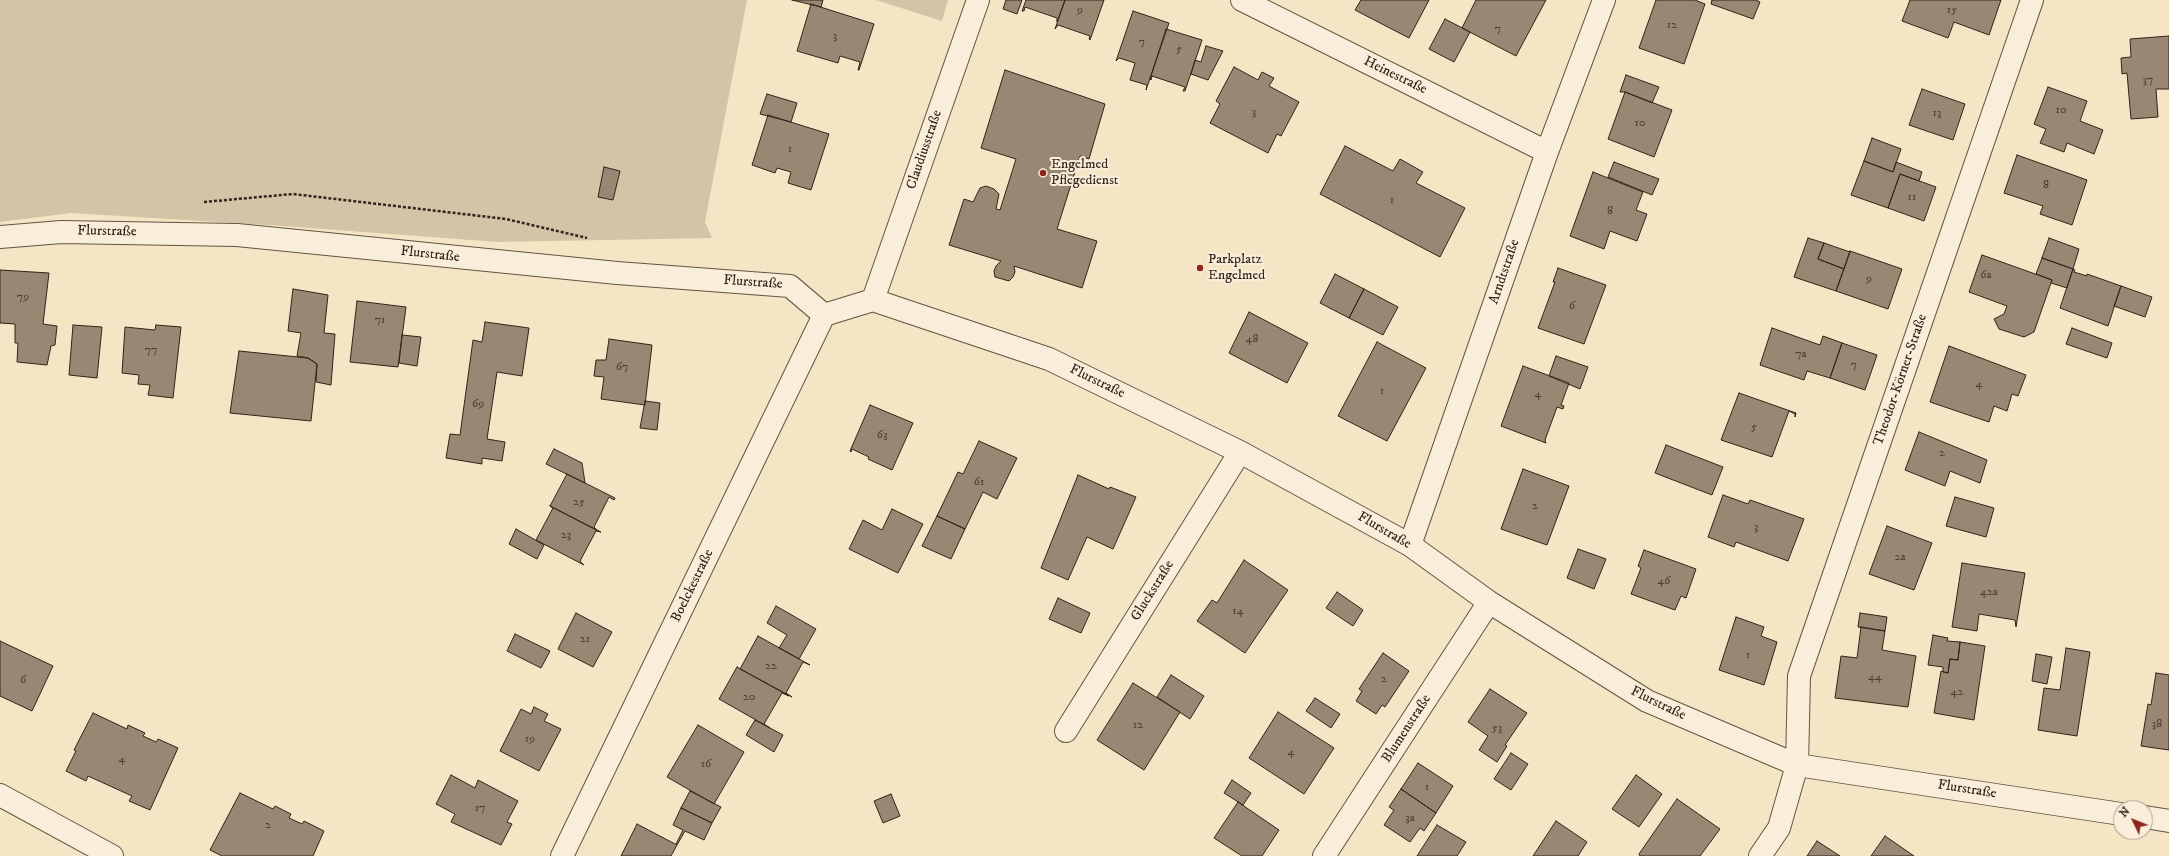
<!DOCTYPE html>
<meta charset="utf-8">
<style>
body{margin:0}
#map{position:relative;width:2169px;height:856px;overflow:hidden;background:#f4e5c4;font-family:"IM FELL DW Pica",serif}
canvas{display:block}
.north{position:absolute;left:2113px;top:800px;width:40px;height:40px;box-sizing:border-box;background:#f8eed9;border:1px solid #aa9c8d;border-radius:50%;rotate:313deg;font-size:11px;font-weight:700;line-height:16px;text-align:center;color:#35221a}
.north::after{content:'';display:block;margin:auto;width:14px;height:18px;background:#8f2418;clip-path:polygon(50% 0,100% 100%,50% 72%,0 100%)}
</style>
<div id="map">
<canvas width="2169" height="856"></canvas>
<div class="north">N</div>
</div>
<script>
const context = document.querySelector('canvas').getContext('2d');
context.lineJoin = 'round';
function paint(path, color) { context.fillStyle = color; context.fill(path, 'evenodd'); }
const shape = rows => new Path2D(rows.map(r => 'M' + r).join(''));
function stroke(path, color, width, dash) { context.strokeStyle = color; context.lineWidth = width; context.lineCap = dash ? 'butt' : 'round'; context.setLineDash(dash || []); context.stroke(path); }
function label(font, color, halo, rows, align = 'center') {
  context.font = font + ' "IM FELL DW Pica",serif'; context.lineWidth = 4; context.setLineDash([]); context.textBaseline = 'middle'; context.strokeStyle = halo; context.fillStyle = color; for (const [text, x, y, turn = 0] of rows) {
    context.save(); context.translate(x, y); context.rotate((+turn || 0) * Math.PI / 180); context.textAlign = isNaN(turn) ? turn : align; if (halo) context.strokeText(text, 0, 0); context.fillText(text, 0, 0); context.restore();
  }
}
const green = shape([
 [0,0,747,0,705,222,712,238,497,242,283,226,71,213,0,222],
 [876,0,948,0,942,21]
]);
const building = shape([
 [792,0,823,0,821,7,792,0],
 [1006,0,1022,0,1017,14,1003,9,1006,0],
 [1026,0,1065,0,1057,22,1057,18,1025,7,1024,11,1022,11,1026,0],
 [1065,0,1104,0,1090,40,1089,39,1090,36,1058,25,1055,29,1065,0],
 [1361,0,1429,0,1409,38,1355,10,1361,0],
 [1476,0,1546,0,1516,56,1462,28,1476,0],
 [1656,0,1695,0,1705,4,1684,64,1639,48,1656,0],
 [1712,0,1756,0,1760,2,1753,19,1711,4,1712,0],
 [1910,0,2001,0,1989,35,1954,22,1948,38,1902,21,1910,0],
 [811,4,874,24,859,70,858,70,860,62,840,56,838,63,797,51,811,4],
 [1133,11,1169,23,1146,90,1147,85,1130,80,1135,63,1119,58,1116,61,1133,11],
 [1445,19,1470,32,1454,62,1429,49,1445,19],
 [1166,29,1202,40,1185,91,1183,91,1185,87,1152,76,1151,80,1150,79,1166,29],
 [2169,36,2169,89,2156,89,2158,117,2131,119,2127,73,2122,74,2121,58,2131,57,2130,39,2169,36],
 [1206,46,1223,51,1208,80,1191,74,1195,60,1201,62,1206,46],
 [1234,67,1258,80,1262,72,1274,78,1269,86,1299,102,1281,136,1277,134,1268,153,1210,123,1220,104,1216,101,1234,67],
 [1005,70,1105,104,1089,159,1080,156,1057,229,1097,241,1082,288,1014,266,1015,272,1013,277,1009,281,995,277,994,271,996,266,1001,261,949,245,964,199,973,202,980,188,986,186,994,189,999,194,996,209,1000,210,1016,159,981,148,1005,70],
 [1626,75,1659,87,1652,103,1625,92,1620,92,1626,75],
 [2048,87,2087,101,2080,121,2103,130,2094,154,2067,143,2064,152,2040,143,2046,129,2034,124,2048,87],
 [1922,89,1965,104,1953,140,1909,125,1922,89],
 [1625,92,1672,110,1654,157,1608,139,1625,92],
 [767,94,797,103,791,122,760,114,767,94],
 [768,115,829,134,811,190,788,183,791,172,777,168,775,173,752,165,768,115],
 [1872,138,1901,149,1893,172,1864,161,1872,138],
 [1345,146,1393,171,1400,159,1423,172,1416,183,1465,208,1440,257,1320,194,1345,146],
 [2017,155,2087,180,2072,225,2040,214,2043,206,2004,193,2017,155],
 [1864,161,1893,172,1896,162,1922,172,1919,181,1900,174,1888,208,1851,195,1864,161],
 [1614,162,1659,179,1652,195,1608,177,1614,162],
 [604,167,620,171,613,200,598,197,604,167],
 [1593,172,1643,192,1636,210,1647,214,1637,241,1610,231,1604,249,1570,236,1593,172],
 [1900,174,1936,187,1924,221,1888,208,1900,174],
 [1808,238,1824,243,1818,259,1844,269,1836,291,1794,277,1808,238],
 [2049,238,2079,249,2073,269,2042,258,2049,238],
 [1824,243,1850,252,1844,269,1818,259,1824,243],
 [1850,251,1902,269,1888,309,1836,291,1850,251],
 [1982,255,2052,280,2034,332,2024,337,1999,329,1994,319,2004,314,2007,306,1969,292,1982,255],
 [2042,258,2073,269,2067,288,2051,283,2052,280,2036,274,2042,258],
 [1558,268,1606,285,1584,344,1538,328,1555,282,1553,282,1558,268],
 [2073,269,2075,270,2074,272,2087,276,2087,274,2121,286,2108,326,2060,308,2073,269],
 [0,270,49,273,43,324,57,326,55,345,51,346,47,365,17,362,18,343,15,343,15,324,0,323,0,270],
 [1335,274,1364,289,1349,318,1320,303,1335,274],
 [2121,286,2152,297,2145,317,2114,306,2121,286],
 [293,289,328,295,324,333,335,334,331,385,316,382,317,364,308,358,297,356,301,333,288,331,293,289],
 [1364,289,1398,307,1383,335,1349,318,1364,289],
 [357,301,406,307,398,367,350,362,357,301],
 [1249,312,1308,343,1287,383,1229,353,1249,312],
 [485,322,529,328,522,376,497,372,487,439,505,442,502,461,482,458,482,464,446,458,450,434,460,435,473,340,482,342,485,322],
 [73,325,102,327,97,378,69,375,73,325],
 [156,325,181,327,173,398,148,395,150,385,138,384,139,375,122,373,125,327,155,330,156,325],
 [1772,328,1820,345,1823,336,1842,343,1830,378,1807,371,1804,380,1760,365,1772,328],
 [2072,328,2112,343,2107,358,2066,344,2072,328],
 [402,335,421,337,417,366,399,363,402,335],
 [609,339,652,345,645,405,601,399,604,377,594,376,596,360,606,360,609,339],
 [1377,342,1426,368,1387,441,1338,416,1377,342],
 [1842,343,1877,355,1865,390,1830,378,1842,343],
 [1949,346,2026,375,2018,396,2012,394,2007,411,1994,406,1989,422,1930,402,1949,346],
 [239,351,308,358,317,364,311,421,230,413,239,351],
 [1556,356,1588,367,1580,389,1549,376,1556,356],
 [1523,366,1569,383,1561,405,1564,406,1563,409,1557,407,1545,440,1546,443,1501,426,1523,366],
 [1739,393,1796,413,1795,417,1795,414,1789,411,1772,457,1721,440,1739,393],
 [645,401,660,403,657,430,640,428,645,401],
 [870,405,913,423,892,470,868,459,869,457,852,449,851,452,850,451,870,405],
 [1919,432,1987,460,1980,483,1950,471,1945,486,1905,470,1919,432],
 [979,441,1017,458,997,499,983,492,965,529,937,516,958,472,963,474,979,441],
 [1666,445,1723,467,1712,495,1655,473,1666,445],
 [554,449,582,463,585,483,546,464,554,449],
 [1523,469,1569,486,1547,545,1501,529,1523,469],
 [567,474,615,498,614,500,609,497,594,527,598,531,550,506,567,474],
 [1078,475,1109,489,1110,487,1136,497,1113,549,1087,537,1068,580,1041,568,1078,475],
 [1723,495,1748,504,1750,500,1804,519,1788,561,1736,542,1734,547,1708,537,1723,495],
 [1955,497,1994,508,1986,537,1946,526,1955,497],
 [550,506,601,532,596,531,580,561,584,565,536,540,553,508,550,506],
 [892,509,923,524,898,573,849,549,863,520,882,530,892,509],
 [937,516,965,529,951,559,922,546,937,516],
 [1887,526,1932,543,1914,590,1869,574,1887,526],
 [516,529,544,545,537,559,509,544,516,529],
 [1578,549,1606,559,1594,589,1567,578,1578,549],
 [1644,550,1696,569,1686,598,1681,596,1675,610,1631,594,1641,568,1638,566,1644,550],
 [1244,560,1288,590,1245,653,1197,621,1212,600,1217,603,1244,560],
 [1962,563,2025,573,2016,627,2015,620,1979,614,1977,631,1952,627,1962,563],
 [1337,592,1363,610,1353,626,1326,608,1337,592],
 [1058,598,1090,613,1081,633,1049,619,1058,598],
 [776,606,816,629,799,659,779,648,787,635,767,623,776,606],
 [576,613,612,632,593,667,558,649,576,613],
 [1860,613,1887,617,1885,631,1858,627,1860,613],
 [1736,617,1764,627,1761,636,1777,642,1764,685,1719,670,1736,617],
 [1861,627,1885,631,1882,650,1916,656,1908,707,1835,698,1841,656,1857,658,1861,627],
 [515,634,550,651,541,668,507,651,515,634],
 [1933,635,1948,638,1947,641,1960,642,1958,660,1950,659,1948,673,1943,672,1943,667,1928,665,1933,635],
 [758,636,810,665,803,662,786,693,792,697,740,669,758,636],
 [0,641,53,666,32,711,0,696,0,641],
 [1960,642,1985,646,1974,720,1934,713,1941,671,1948,673,1950,659,1958,660,1960,642],
 [2066,648,2090,652,2077,736,2038,730,2044,688,2060,690,2066,648],
 [1383,653,1409,671,1385,707,1382,705,1376,714,1356,701,1362,691,1359,689,1383,653],
 [2036,654,2052,657,2047,684,2032,681,2036,654],
 [737,667,789,696,782,693,764,724,770,728,719,699,737,667],
 [2156,673,2169,675,2169,750,2141,746,2148,704,2151,705,2156,673],
 [1171,675,1204,696,1190,719,1157,697,1171,675],
 [1133,683,1180,712,1144,770,1097,740,1133,683],
 [1490,689,1527,713,1505,745,1507,746,1497,762,1479,750,1488,736,1468,722,1490,689],
 [1315,698,1340,714,1331,728,1306,711,1315,698],
 [534,707,548,714,544,721,561,729,539,771,500,751,521,709,531,714,534,707],
 [1278,712,1334,748,1304,794,1249,758,1278,712],
 [93,713,127,729,128,725,145,733,143,736,156,742,158,739,178,748,150,810,129,801,132,796,88,776,86,781,66,771,76,751,74,750,93,713],
 [755,720,783,735,774,752,746,735,755,720],
 [698,725,744,752,714,804,667,777,698,725],
 [1511,753,1528,764,1511,790,1494,779,1511,753],
 [1418,763,1453,786,1436,813,1401,789,1418,763],
 [451,775,475,788,478,780,518,801,507,822,512,824,501,845,451,822,455,814,436,804,451,775],
 [1636,775,1662,794,1639,827,1612,809,1636,775],
 [1232,780,1251,793,1243,805,1224,793,1232,780],
 [1401,789,1436,813,1424,831,1420,828,1410,842,1384,825,1394,810,1389,807,1401,789],
 [690,791,721,807,712,823,681,808,690,791],
 [240,793,273,809,275,806,291,814,289,818,302,824,304,821,324,831,313,856,222,856,210,850,240,793],
 [891,794,900,816,883,823,874,801,891,794],
 [1677,799,1720,829,1700,856,1640,856,1639,854,1677,799],
 [1238,802,1279,830,1262,856,1242,856,1214,838,1238,802],
 [681,808,712,823,704,840,685,831,677,845,676,844,683,830,673,825,681,808],
 [1556,821,1587,842,1578,856,1533,856,1556,821],
 [637,824,677,845,671,856,621,856,637,824],
 [1437,825,1466,842,1457,856,1417,856,1437,825],
 [1885,836,1914,856,1871,856,1885,836],
 [1817,841,1840,856,1807,856,1817,841]
]);
const path = shape([
 [204,202,293,194,506,219,587,238]
]);
const street = shape([
 [1242,0,1547,152],
 [0,237,61,232,237,235,617,273,790,286,824,315],
 [873,300,978,0],
 [824,315,873,300,1049,359,1240,452,1410,545,1489,602,1647,701,1797,765,2121,814],
 [1410,545,1547,152,1604,0],
 [1066,731,1240,452],
 [0,795,112,856],
 [2145,817,2169,821],
 [562,856,824,315],
 [1324,856,1489,602],
 [1760,856,1779,828,1797,765,1799,676,2032,0]
]);
const markers = [
 [1043,173,4,"#8f2418"],
 [1200,268,4,"#8f2418"]
];
const numberNames = [
 ["9",1080,11],
 ["15",1952,11],
 ["12",1672,26],
 ["7",1498,30],
 ["3",835,37],
 ["7",1142,43],
 ["5",1179,50],
 ["37",2148,81],
 ["10",2061,111],
 ["3",1254,113],
 ["13",1937,114],
 ["10",1640,124],
 ["1",790,150],
 ["8",2046,186],
 ["11",1912,198],
 ["1",1392,201],
 ["8",1610,212],
 ["6a",1986,276],
 ["9",1869,280],
 ["79",23,298],
 ["6",1572,307],
 ["71",380,321],
 ["48",1252,340],
 ["77",151,351],
 ["7a",1801,355],
 ["7",1854,366],
 ["67",622,368],
 ["4",1979,385],
 ["1",1382,392],
 ["4",1538,395],
 ["69",478,405],
 ["5",1754,428],
 ["63",882,436],
 ["2",1942,454],
 ["61",979,483],
 ["25",579,503],
 ["2",1535,507],
 ["3",1756,528],
 ["23",566,536],
 ["2a",1900,558],
 ["46",1664,582],
 ["42a",1989,593],
 ["14",1238,612],
 ["21",585,640],
 ["1",1748,656],
 ["22",771,667],
 ["44",1875,678],
 ["2",1384,680],
 ["6",23,681],
 ["42",1957,693],
 ["20",749,698],
 ["38",2157,725],
 ["12",1138,726],
 ["53",1497,729],
 ["19",530,740],
 ["4",1291,753],
 ["4",122,760],
 ["16",706,765],
 ["1",1427,788],
 ["17",480,809],
 ["3a",1410,819],
 ["2",268,826]
];
const streetNames = [
 ["Heinestraße",1395,76,26],
 ["Claudiusstraße",925,150,-71],
 ["Flurstraße",107,232,1],
 ["Flurstraße",430,255,6],
 ["Arndtstraße",1505,272,-71],
 ["Flurstraße",753,283,4],
 ["Theodor-Körner-Straße",1901,380,-71],
 ["Flurstraße",1097,382,26],
 ["Flurstraße",1384,531,30],
 ["Boelckestraße",693,586,-64],
 ["Gluckstraße",1153,591,-58],
 ["Flurstraße",1658,704,26],
 ["Blumenstraße",1407,729,-57],
 ["Flurstraße",1967,790,9]
];
const poiNames = [
 ["Engelmed",1051,165],
 ["Pflegedienst",1051,181],
 ["Parkplatz",1208,260],
 ["Engelmed",1208,276]
];
paint(green, '#d4c4a7');
paint(building, '#988772');
stroke(building, '#35221a', 1);
stroke(street, '#655344', 24);
stroke(path, '#35221a', 2.5, [3, 2]);
stroke(street, '#f8eed9', 22);
for (const [x, y, r, color] of markers) { const dot = new Path2D(); dot.arc(x, y, r, 0, 2 * Math.PI); context.fillStyle = color; context.fill(dot); stroke(dot, '#f8eed9', 1.5); }
label('12px', '#4e3b30', null, numberNames);
label('14px', '#35221a', '#f8eed9', streetNames);
label('14px', '#35221a', '#f8eed9', poiNames, 'left');
</script>
